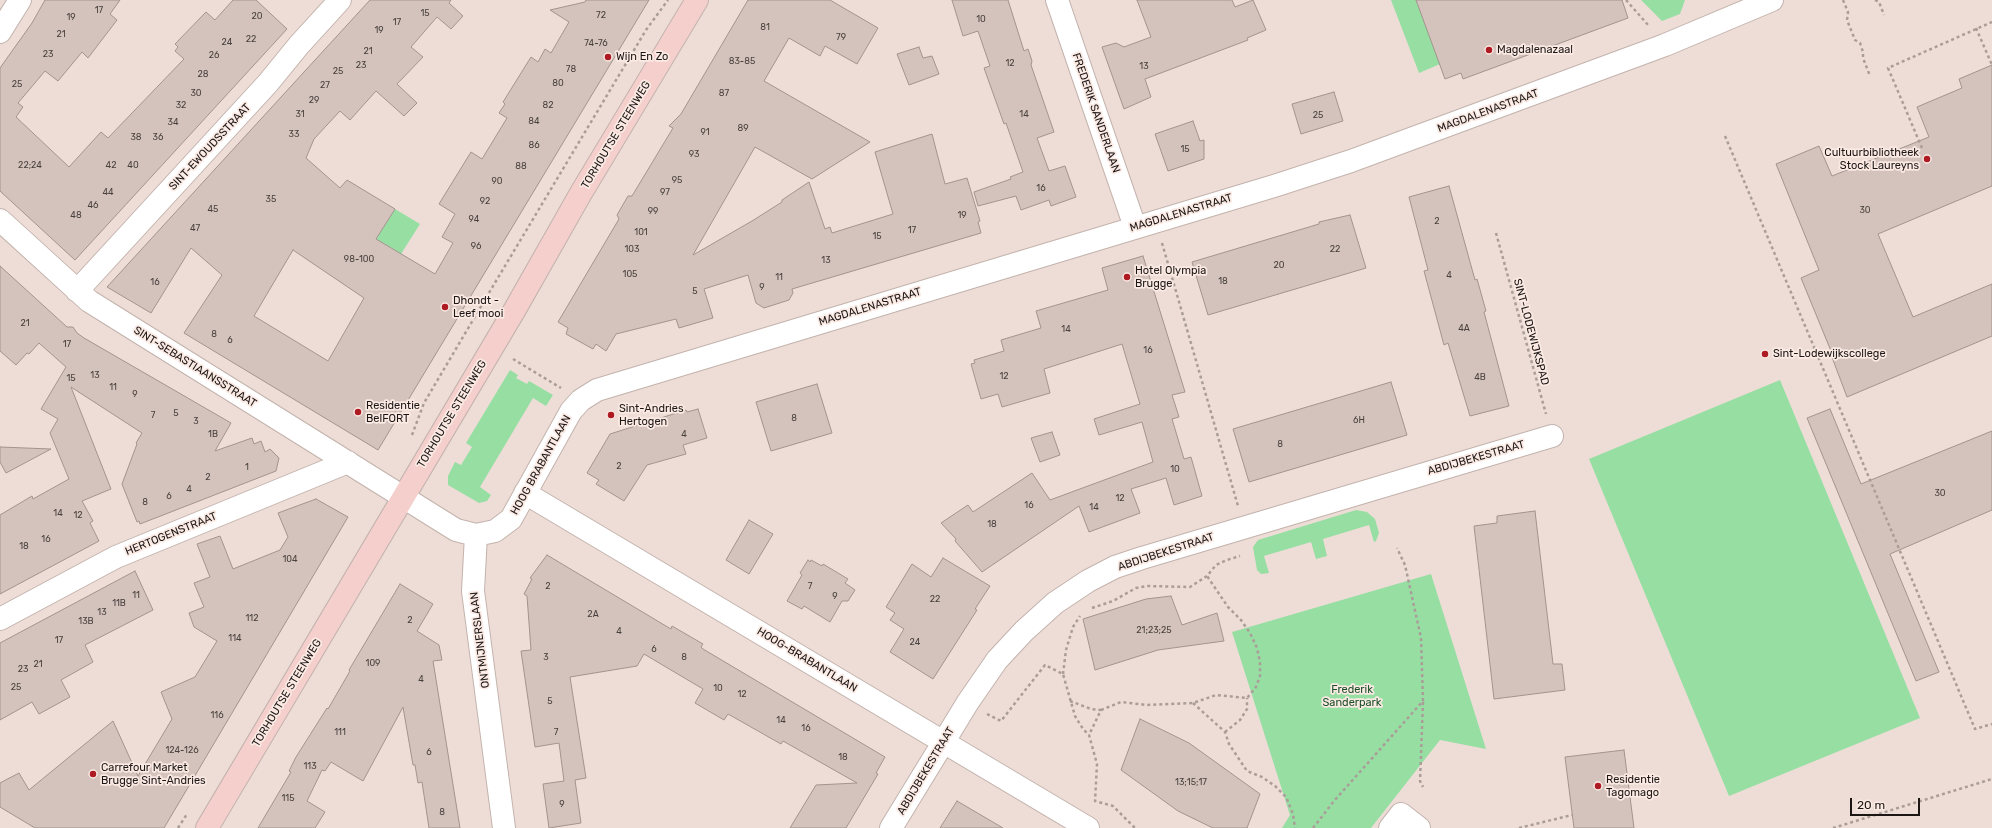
<!DOCTYPE html>
<style>
body{margin:0}
#map{position:relative;width:1992px;height:828px;overflow:hidden;background:#eeddd7;font-family:Rubik,sans-serif}
canvas{display:block}
.scale{position:absolute;left:1850px;top:798px;width:70px;height:18px;box-sizing:border-box;border:2px solid #1b1614;border-top:0;padding-left:5px;font-size:12px;line-height:14px;white-space:nowrap;color:#1b1614;-webkit-text-stroke:3px #fbeae4;paint-order:stroke}
</style>
<div id="map">
<canvas width="1992" height="828"></canvas>
<div class="scale">20 m</div>
</div>
<script>
const context = document.querySelector('canvas').getContext('2d');
context.lineJoin = 'round';
function paint(path, color) { context.fillStyle = color; context.fill(path, 'evenodd'); }
const shape = rows => new Path2D(rows.map(r => 'M' + r).join(''));
function stroke(path, color, width, dash) { context.strokeStyle = color; context.lineWidth = width; context.lineCap = dash ? 'butt' : 'round'; context.setLineDash(dash || []); context.stroke(path); }
function label(font, color, halo, rows, align = 'center') {
  context.font = font + ' Rubik,sans-serif'; context.lineWidth = 3.5; context.setLineDash([]); context.textBaseline = 'middle'; context.strokeStyle = halo; context.fillStyle = color; for (const [text, x, y, turn = 0] of rows) {
    context.save(); context.translate(x, y); context.rotate((+turn || 0) * Math.PI / 180); context.textAlign = isNaN(turn) ? turn : align; if (halo) context.strokeText(text, 0, 0); context.fillText(text, 0, 0); context.restore();
  }
}
const green = shape([
 [1391,0,1416,0,1440,64,1419,73],
 [1641,0,1685,0,1680,14,1662,21],
 [395,209,420,224,401,254,376,239],
 [510,370,518,375,516,378,527,384,529,381,553,395,546,406,533,398,480,487,491,495,487,501,479,503,448,485,448,476,455,462,461,465,472,447,466,443],
 [1780,380,1920,718,1729,796,1589,459],
 [1356,510,1367,512,1375,519,1379,533,1376,541,1374,542,1369,525,1323,539,1327,556,1316,559,1311,542,1264,556,1269,573,1261,574,1257,570,1253,547,1258,540],
 [1431,574,1486,749,1440,740,1371,828,1282,828,1290,815,1232,632]
]);
const building = shape([
 [45,0,120,0,110,14,117,20,88,58,82,52,58,81,45,71,18,103,23,107,16,117,69,167,101,132,108,138,184,59,175,51,178,47,175,44,206,12,215,20,233,0,256,0,287,29,75,260,0,191,0,68,32,23,45,0],
 [370,0,451,0,449,3,463,16,451,29,437,17,411,47,423,57,397,84,417,103,404,116,376,91,350,120,340,111,314,139,306,158,340,188,347,180,395,209,376,239,435,274,453,243,442,237,455,214,439,204,471,152,482,159,507,118,499,113,505,104,503,102,531,57,538,62,545,49,551,53,569,22,550,10,585,2,586,0,649,0,378,450,184,333,222,275,191,248,151,313,107,287,370,0],
 [293,250,364,298,328,361,254,316,293,250],
 [748,0,830,0,878,28,857,64,825,46,820,56,789,38,764,81,870,142,812,179,755,147,693,255,752,221,782,202,782,200,809,182,825,229,830,227,832,233,893,214,875,152,932,134,945,184,967,178,980,221,978,222,981,233,792,289,793,293,789,300,764,308,756,303,748,275,704,289,713,318,679,328,676,319,616,334,606,351,596,344,593,349,566,334,568,328,558,322,619,219,617,215,628,196,632,196,673,128,669,126,681,114,748,0],
 [952,0,1008,0,1024,51,1028,49,1032,61,1031,65,1054,132,1037,138,1049,171,1065,166,1076,197,1051,206,1049,200,1021,210,1016,196,978,206,974,192,1011,179,1010,177,1023,172,1006,123,1004,124,984,68,990,66,978,31,963,36,952,0],
 [1137,0,1232,0,1235,7,1253,0,1266,30,1247,38,1248,40,1145,79,1151,97,1124,109,1102,47,1116,43,1124,47,1151,37,1137,0],
 [1416,0,1622,0,1628,18,1463,79,1461,73,1445,79,1416,0],
 [919,47,923,58,932,56,939,74,909,85,897,54,919,47],
 [1992,65,1992,186,1878,234,1913,317,1992,284,1992,336,1847,397,1830,352,1831,351,1801,278,1819,270,1776,164,1819,146,1832,176,1929,137,1917,107,1962,88,1959,79,1992,65],
 [1334,92,1343,121,1301,134,1292,104,1334,92],
 [1193,121,1200,141,1204,140,1204,159,1168,171,1155,134,1193,121],
 [1449,186,1475,280,1477,279,1486,311,1484,312,1509,406,1470,416,1448,343,1444,345,1424,271,1428,270,1409,197,1449,186],
 [1350,215,1366,268,1208,315,1192,262,1319,224,1319,222,1350,215],
 [1143,256,1185,392,1172,395,1179,417,1172,419,1184,459,1191,457,1202,496,1174,505,1166,478,1131,489,1140,513,1089,532,1079,506,982,572,955,541,956,539,941,523,968,505,973,512,1032,473,1050,500,1153,462,1142,422,1099,435,1094,419,1140,404,1122,344,1044,369,1050,393,1002,407,998,394,981,399,971,364,975,363,974,360,1004,351,1001,340,1041,328,1036,311,1108,290,1102,268,1143,256],
 [0,266,67,327,73,327,77,333,84,338,231,423,215,451,252,438,254,444,261,441,265,452,270,449,279,458,276,471,140,524,139,521,137,522,122,484,137,444,136,443,142,433,71,387,111,489,82,501,93,521,90,523,99,541,0,594,0,515,32,496,33,499,69,479,50,433,58,419,41,409,66,367,39,343,29,354,27,353,16,365,0,351,0,266],
 [1391,382,1407,435,1249,482,1233,429,1391,382],
 [817,384,832,433,771,451,756,402,817,384],
 [698,409,707,438,683,445,686,454,647,465,624,501,596,484,599,480,587,473,610,434,686,410,687,412,698,409],
 [1830,409,1861,484,1992,431,1992,510,1890,554,1939,672,1916,681,1807,418,1830,409],
 [1052,432,1060,455,1040,462,1031,438,1052,432],
 [0,447,51,449,6,473,0,462,0,447],
 [316,499,348,517,164,828,35,828,0,807,0,783,19,773,29,790,113,721,138,776,172,719,161,692,195,677,217,641,194,627,189,613,204,607,194,583,210,577,197,544,220,536,233,569,280,550,288,537,278,513,316,499],
 [1535,511,1553,664,1562,664,1565,690,1494,699,1474,526,1497,523,1497,516,1535,511],
 [749,520,773,534,749,574,726,560,749,520],
 [547,555,671,629,672,626,703,644,701,647,703,649,885,757,876,773,878,774,846,828,790,828,816,785,857,783,783,741,781,744,728,714,724,720,695,703,703,689,644,654,637,666,570,677,586,778,575,780,581,823,549,828,543,784,564,781,559,743,535,747,521,651,531,650,527,596,524,594,532,579,530,578,547,555],
 [943,558,990,586,975,609,977,610,933,679,890,652,904,629,890,620,895,613,886,607,912,564,931,577,943,558],
 [808,560,810,562,811,560,822,566,823,564,848,579,845,583,855,590,848,601,842,601,830,622,804,606,802,609,787,601,802,575,800,573,808,560],
 [135,571,153,610,85,645,93,662,61,680,70,697,39,714,32,702,0,720,0,643,135,571],
 [400,584,433,604,417,631,439,645,442,660,433,661,460,828,429,828,422,782,418,783,415,765,413,765,403,707,363,781,331,762,325,771,322,770,307,801,325,812,315,828,258,828,291,772,289,771,296,757,327,708,328,709,350,671,349,670,400,584],
 [1171,596,1182,625,1217,613,1224,641,1158,650,1095,670,1083,619,1146,599,1171,596],
 [1140,719,1189,743,1260,794,1247,828,1213,828,1178,811,1121,770,1140,719],
 [1624,750,1634,828,1574,828,1565,757,1624,750],
 [957,801,1003,828,940,828,957,801]
]);
const path = shape([
 [1626,0,1649,26],
 [1843,0,1848,12,1847,20,1855,40,1860,43,1863,52,1863,58,1870,76],
 [1875,0,1879,2,1884,15],
 [1976,28,1992,65],
 [1725,136,1975,729,1992,724],
 [1922,148,1888,68,1992,22],
 [1496,233,1546,414],
 [1162,243,1238,506],
 [513,359,561,388],
 [412,435,424,403,496,281,646,30,668,0],
 [1092,608,1113,601,1136,588,1147,586,1190,587,1207,576,1216,565,1227,560,1240,556],
 [1063,674,1066,650,1073,627,1080,616],
 [1070,701,1091,709,1101,710,1089,735],
 [1423,702,1420,781,1423,787],
 [1193,703,1225,732,1229,744,1247,771,1262,777,1275,786,1286,797,1293,814,1295,828],
 [1101,710,1121,702,1147,705,1193,703,1216,695,1247,698,1256,687,1260,676,1260,662,1257,648,1250,633,1241,620,1228,607,1207,576],
 [987,714,1001,721,1045,665,1063,674,1075,716,1083,729,1089,735,1097,764,1095,801,1113,806,1135,828],
 [1225,732,1240,720,1247,709,1247,698],
 [178,828,187,814],
 [1313,828,1334,801,1423,701,1421,638,1405,565,1397,548],
 [1519,828,1572,815],
 [1833,828,1992,779]
]);
const minor = shape([
 [1057,0,1135,227],
 [0,32,20,0],
 [0,220,89,301,456,530,476,535,495,531,511,519,571,411,581,400,597,390,1274,186,1351,161,1665,45,1772,0],
 [77,291,268,83,299,45,340,0],
 [525,493,1088,828],
 [476,535,473,591,504,828],
 [0,619,116,557,348,462],
 [891,828,968,702,997,660,1024,631,1055,603,1088,581,1115,567,1142,558,1552,436],
 [1390,828,1401,814,1419,828]
]);
const secondary = shape([
 [207,828,514,311,581,193,697,0]
]);
const markers = [
 [1489,50,4,"#ad1a22"],
 [608,57,4,"#ad1a22"],
 [1927,159,4,"#ad1a22"],
 [1127,277,4,"#ad1a22"],
 [445,307,4,"#ad1a22"],
 [1765,354,4,"#ad1a22"],
 [358,412,4,"#ad1a22"],
 [611,415,4,"#ad1a22"],
 [93,774,4,"#ad1a22"],
 [1598,786,4,"#ad1a22"]
];
const numberNames = [
 ["17",99,10],
 ["15",425,13],
 ["72",601,15],
 ["20",257,16],
 ["19",71,17],
 ["10",981,19],
 ["17",397,22],
 ["81",765,27],
 ["19",379,30],
 ["21",61,34],
 ["79",841,37],
 ["22",251,39],
 ["24",227,42],
 ["74-76",596,43],
 ["21",368,51],
 ["23",48,54],
 ["26",214,55],
 ["83-85",742,61],
 ["12",1010,63],
 ["23",361,65],
 ["13",1144,66],
 ["78",571,69],
 ["25",338,71],
 ["28",203,74],
 ["80",558,83],
 ["25",17,84],
 ["27",325,85],
 ["30",196,93],
 ["87",724,93],
 ["29",314,100],
 ["32",181,105],
 ["82",548,105],
 ["31",300,114],
 ["14",1024,114],
 ["25",1318,115],
 ["84",534,121],
 ["34",173,122],
 ["89",743,128],
 ["91",705,132],
 ["33",294,134],
 ["38",136,137],
 ["36",158,137],
 ["86",534,145],
 ["15",1185,149],
 ["93",694,154],
 ["22;24",30,165],
 ["42",111,165],
 ["40",133,165],
 ["88",521,166],
 ["95",677,180],
 ["90",497,181],
 ["16",1041,188],
 ["44",108,192],
 ["97",665,192],
 ["35",271,199],
 ["92",485,201],
 ["46",93,205],
 ["45",213,209],
 ["30",1865,210],
 ["99",653,211],
 ["48",76,215],
 ["19",962,215],
 ["94",474,219],
 ["2",1437,221],
 ["47",195,228],
 ["17",912,230],
 ["101",641,232],
 ["15",877,236],
 ["96",476,246],
 ["103",632,249],
 ["22",1335,249],
 ["98-100",359,259],
 ["13",826,260],
 ["20",1279,265],
 ["105",630,274],
 ["4",1449,275],
 ["11",779,277],
 ["18",1223,281],
 ["16",155,282],
 ["9",762,287],
 ["5",695,291],
 ["21",25,323],
 ["4A",1464,328],
 ["14",1066,329],
 ["8",214,334],
 ["6",230,340],
 ["17",67,344],
 ["16",1148,350],
 ["13",95,375],
 ["12",1004,376],
 ["4B",1480,377],
 ["15",71,378],
 ["11",113,387],
 ["9",135,394],
 ["5",176,413],
 ["7",153,415],
 ["8",794,418],
 ["6H",1359,420],
 ["3",196,421],
 ["1B",213,434],
 ["4",684,434],
 ["8",1280,444],
 ["2",619,466],
 ["1",247,467],
 ["10",1175,469],
 ["2",208,477],
 ["4",189,489],
 ["30",1940,493],
 ["6",169,496],
 ["12",1120,498],
 ["8",145,502],
 ["16",1029,505],
 ["14",1094,507],
 ["14",58,513],
 ["12",78,515],
 ["18",992,524],
 ["16",46,539],
 ["18",24,546],
 ["104",290,559],
 ["2",548,586],
 ["7",810,586],
 ["11",136,595],
 ["9",835,596],
 ["22",935,599],
 ["11B",119,603],
 ["13",102,612],
 ["2A",593,614],
 ["112",252,618],
 ["2",410,620],
 ["13B",86,621],
 ["21;23;25",1154,630],
 ["4",619,631],
 ["114",235,638],
 ["17",59,640],
 ["24",915,642],
 ["6",654,649],
 ["3",546,657],
 ["8",684,657],
 ["109",373,663],
 ["21",38,664],
 ["23",23,669],
 ["4",421,679],
 ["25",16,687],
 ["10",718,688],
 ["12",742,694],
 ["5",550,701],
 ["116",217,715],
 ["14",781,720],
 ["16",806,728],
 ["111",340,732],
 ["7",556,732],
 ["124-126",182,750],
 ["6",429,752],
 ["18",843,757],
 ["113",310,766],
 ["13;15;17",1191,782],
 ["115",288,798],
 ["9",562,804],
 ["8",442,812]
];
const poiNames = [
 ["Magdalenazaal",1497,50],
 ["Wijn En Zo",616,57],
 ["Cultuurbibliotheek",1919,153,"right"],
 ["Stock Laureyns",1919,166,"right"],
 ["Hotel Olympia",1135,271],
 ["Brugge",1135,284],
 ["Dhondt -",453,301],
 ["Leef mooi",453,314],
 ["Sint-Lodewijkscollege",1773,354],
 ["Residentie",366,406],
 ["BelFORT",366,419],
 ["Sint-Andries",619,409],
 ["Hertogen",619,422],
 ["Carrefour Market",101,768],
 ["Brugge Sint-Andries",101,781],
 ["Residentie",1606,780],
 ["Tagomago",1606,793]
];
const streetNames = [
 ["MAGDALENASTRAAT",1488,111,-20],
 ["FREDERIK SANDERLAAN",1096,113,71],
 ["TORHOUTSE STEENWEG",616,135,-59],
 ["SINT-EWOUDSSTRAAT",210,147,-47],
 ["MAGDALENASTRAAT",1181,213,-17],
 ["MAGDALENASTRAAT",870,307,-17],
 ["SINT-LODEWIJKSPAD",1531,332,75],
 ["SINT-SEBASTIAANSSTRAAT",195,367,32],
 ["TORHOUTSE STEENWEG",452,414,-59],
 ["ABDIJBEKESTRAAT",1476,458,-16],
 ["HOOG BRABANTLAAN",541,465,-61],
 ["HERTOGENSTRAAT",171,534,-22],
 ["ABDIJBEKESTRAAT",1166,552,-18],
 ["ONTMIJNERSLAAN",480,640,-97],
 ["HOOG-BRABANTLAAN",807,660,31],
 ["TORHOUTSE STEENWEG",287,693,-59],
 ["ABDIJBEKESTRAAT",926,771,-59]
];
const parkNames = [
 ["Frederik",1352,690],
 ["Sanderpark",1352,703]
];
paint(green, '#97dea3');
paint(building, '#d4c3bd');
stroke(building, '#a2938d', 1);
stroke(minor, '#c3b3ad', 24);
stroke(secondary, '#c3b3ad', 24);
stroke(path, '#aa9d98', 2.5, [3, 3]);
stroke(minor, '#fff', 22);
stroke(secondary, '#f5cfcc', 22);
for (const [x, y, r, color] of markers) { const dot = new Path2D(); dot.arc(x, y, r, 0, 2 * Math.PI); context.fillStyle = color; context.fill(dot); stroke(dot, '#fbeae4', 1.5); }
label('9px', '#49413e', null, numberNames);
label('11px', '#1b1614', '#fbeae4', poiNames, 'left');
label('11px', '#1b1614', '#fbeae4', streetNames);
label('11px', '#194e27', '#fbeae4', parkNames);
</script>
